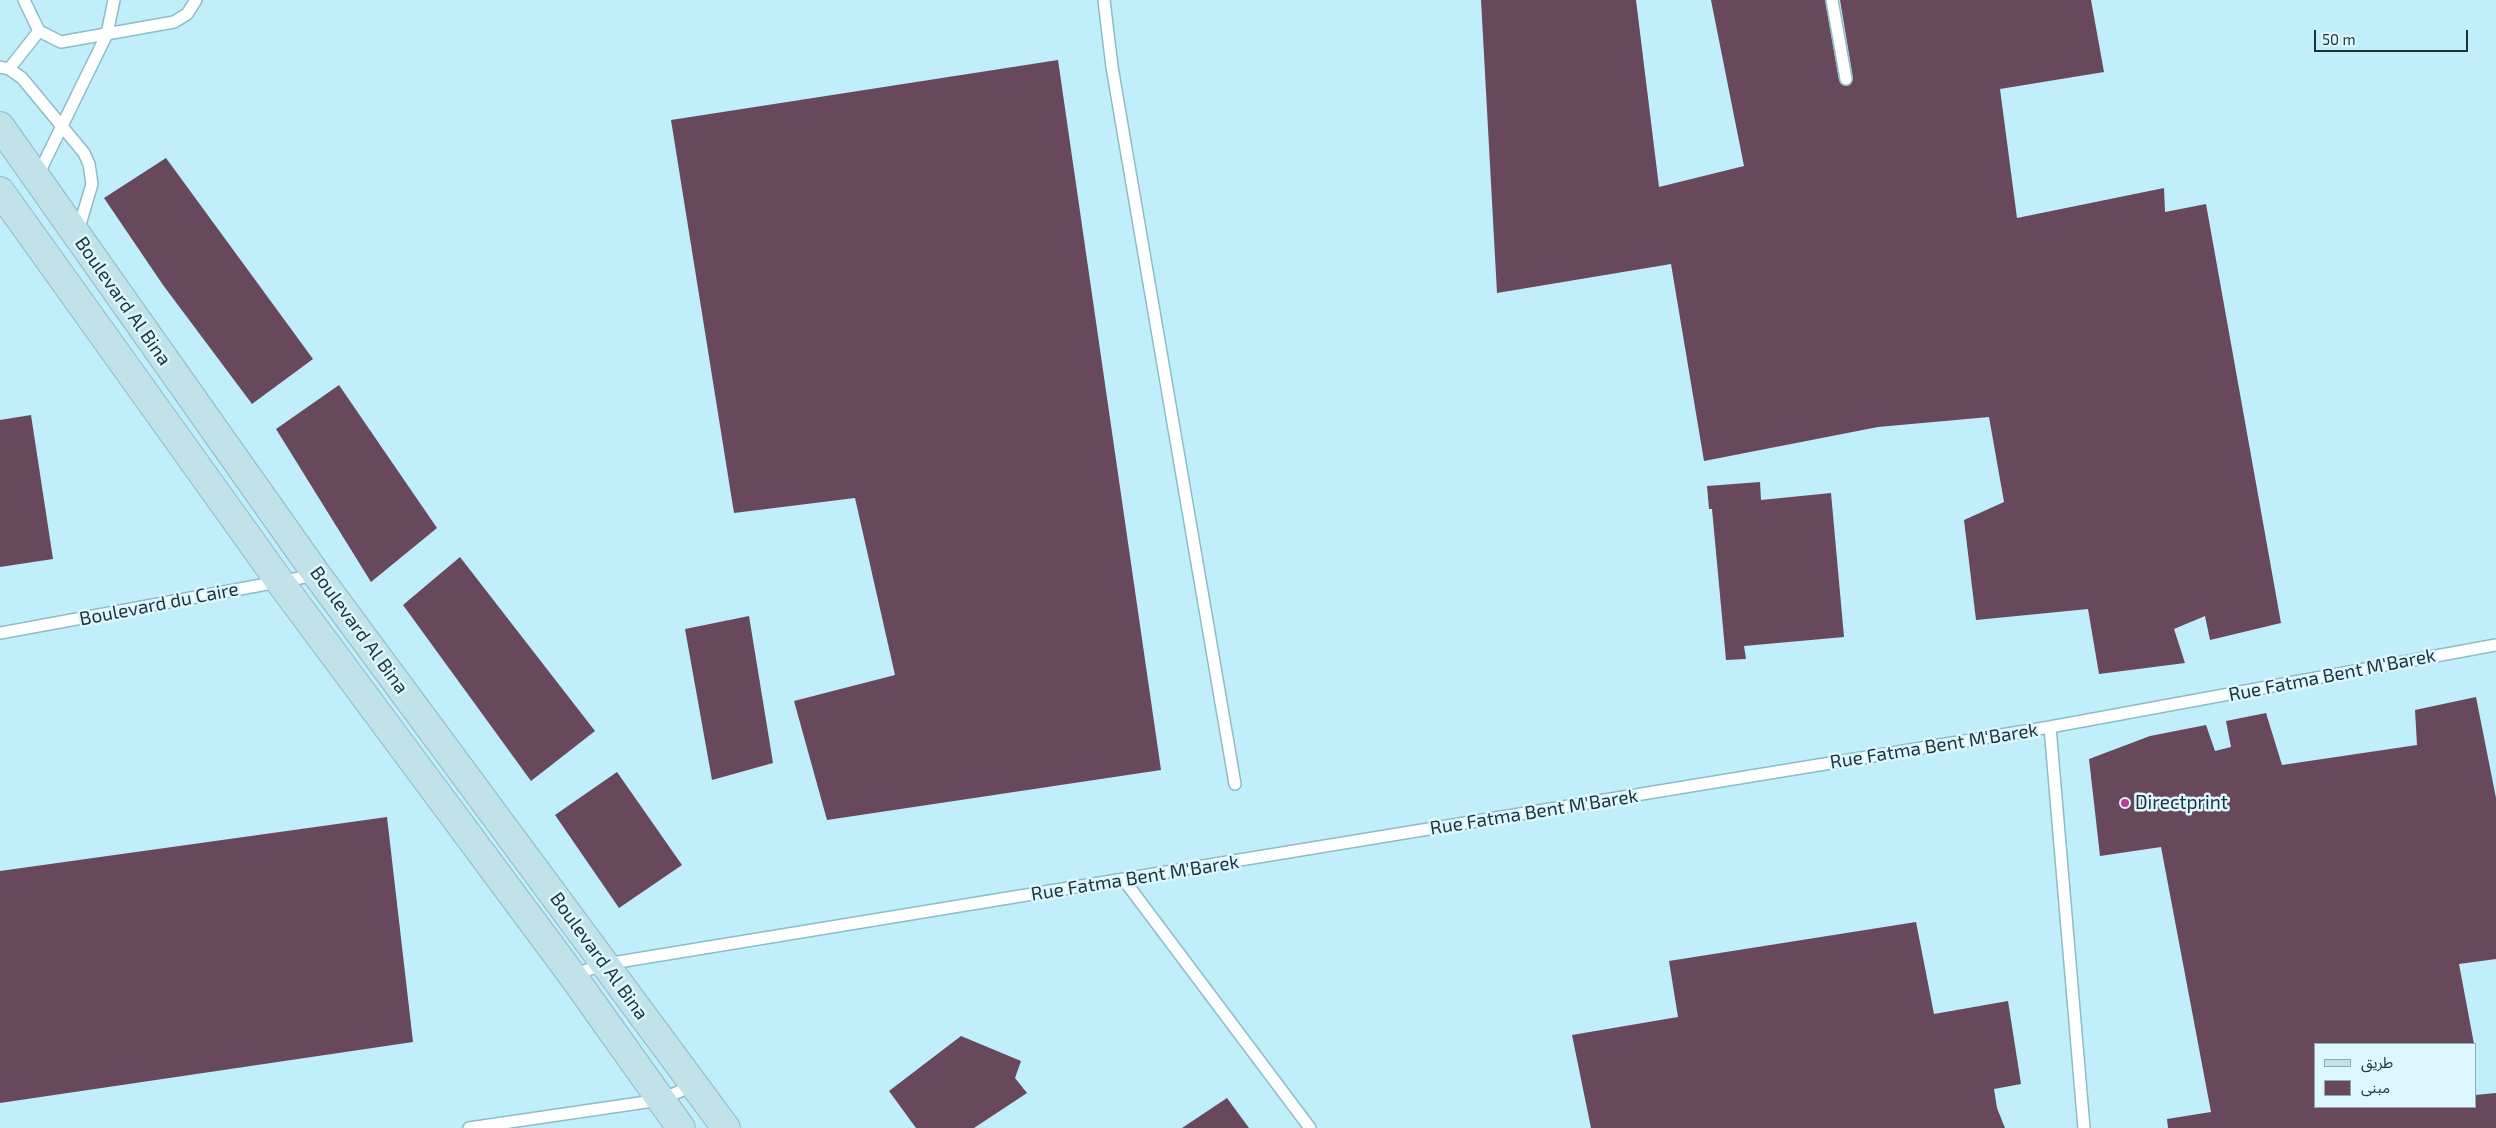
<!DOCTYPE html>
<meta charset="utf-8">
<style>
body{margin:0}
#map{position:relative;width:2496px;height:1128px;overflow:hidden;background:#c0eefa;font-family:"Exo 2","Noto Sans Arabic",sans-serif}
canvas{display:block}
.legend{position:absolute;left:2314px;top:1043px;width:162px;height:65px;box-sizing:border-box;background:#dcf7ff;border:1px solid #90a8af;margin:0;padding:6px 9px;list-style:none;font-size:15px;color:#1f3136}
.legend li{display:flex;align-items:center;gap:10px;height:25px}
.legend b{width:25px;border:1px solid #90a8af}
.scale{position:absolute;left:2314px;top:30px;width:154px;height:22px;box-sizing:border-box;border:2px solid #1f3136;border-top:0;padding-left:6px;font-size:15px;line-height:18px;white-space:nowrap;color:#1f3136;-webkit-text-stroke:4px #dcf7ff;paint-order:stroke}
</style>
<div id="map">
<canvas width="2496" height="1128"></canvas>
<ul class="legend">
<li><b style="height:6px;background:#c1e2e9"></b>طريق</li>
<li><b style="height:14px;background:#68495b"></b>مبنى</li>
</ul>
<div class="scale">50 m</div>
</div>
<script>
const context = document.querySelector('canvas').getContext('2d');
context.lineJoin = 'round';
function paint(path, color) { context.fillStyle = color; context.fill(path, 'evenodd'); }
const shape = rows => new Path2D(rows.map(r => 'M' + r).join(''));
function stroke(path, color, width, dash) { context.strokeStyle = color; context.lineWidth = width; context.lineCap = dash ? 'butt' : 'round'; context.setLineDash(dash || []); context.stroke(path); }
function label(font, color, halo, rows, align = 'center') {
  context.font = font + ' "Exo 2",sans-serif'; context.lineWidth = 5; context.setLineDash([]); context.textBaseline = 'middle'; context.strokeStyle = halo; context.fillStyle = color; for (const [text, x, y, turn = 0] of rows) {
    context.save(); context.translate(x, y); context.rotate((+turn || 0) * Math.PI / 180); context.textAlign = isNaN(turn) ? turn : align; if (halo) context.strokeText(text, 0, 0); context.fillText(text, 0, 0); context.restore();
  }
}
const building = shape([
 [1481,0,1636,0,1659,187,1744,166,1711,0,1825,0,1839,80,1841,84,1847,86,1851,84,1853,78,1840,0,2091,0,2104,72,2000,89,2017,218,2164,188,2165,212,2206,204,2281,623,2210,640,2205,616,2174,629,2185,663,2099,674,2088,609,1976,620,1964,520,2004,502,1989,417,1878,427,1704,461,1671,264,1497,293],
 [1058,60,1161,770,827,820,794,701,895,675,855,498,734,513,671,120],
 [166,158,313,359,252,404,163,285,104,198],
 [339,385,437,528,371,582,276,429],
 [31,415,53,559,0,567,0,420],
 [1760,482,1761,500,1831,493,1844,637,1744,646,1746,659,1726,660,1712,509,1709,509,1707,486],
 [460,557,595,731,531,781,403,605],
 [749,616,773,763,712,780,685,629],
 [2476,697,2496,798,2496,959,2459,964,2474,1044,2315,1044,2315,1107,2475,1107,2475,1095,2496,1093,2496,1128,2168,1128,2167,1119,2211,1112,2161,847,2100,856,2089,759,2150,736,2206,725,2215,751,2231,747,2226,721,2266,713,2282,765,2417,745,2415,710],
 [617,772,682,865,619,908,555,815],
 [387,817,413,1042,0,1103,0,871],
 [1916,922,1934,1014,2008,1001,2021,1084,1994,1089,1997,1108,2005,1128,1591,1128,1572,1035,1678,1017,1669,961],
 [961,1036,1021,1061,1015,1078,1027,1093,974,1128,916,1128,889,1091],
 [1227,1098,1249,1128,1182,1128]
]);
const lane = shape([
 [24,0,39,31,61,42,174,22,187,14,196,0],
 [1104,0,1112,67,1235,784],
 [1832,0,1846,79],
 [0,67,9,69,22,78,84,153,89,164,92,184,78,231],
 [9,69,39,31],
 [37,177,107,34,114,0],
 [0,633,316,575],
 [2050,727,2084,1128],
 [1124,880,1310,1128],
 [572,975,606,964,2050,727,2496,645],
 [469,1128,660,1100,694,1085]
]);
const secondary = shape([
 [0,126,317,575,726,1128],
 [0,191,280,582,572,975,681,1128]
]);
const markers = [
 [2125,803,5,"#b83e8f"]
];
const streetNames = [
 ["Boulevard Al Bina",123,301,55],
 ["Boulevard du Caire",159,604,-11],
 ["Boulevard Al Bina",359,630,54],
 ["Rue Fatma Bent M'Barek",2332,675,-11],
 ["Rue Fatma Bent M'Barek",1934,746,-9],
 ["Rue Fatma Bent M'Barek",1534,812,-9],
 ["Rue Fatma Bent M'Barek",1135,878,-9],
 ["Boulevard Al Bina",599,956,54]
];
const poiNames = [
 ["Directprint",2135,803]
];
paint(building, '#68495b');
stroke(lane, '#8fbbc7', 14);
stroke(secondary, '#8fbbc7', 30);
stroke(lane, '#fff', 11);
stroke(secondary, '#c1e2e9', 28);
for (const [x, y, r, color] of markers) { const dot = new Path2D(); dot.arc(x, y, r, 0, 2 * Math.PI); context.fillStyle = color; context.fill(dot); stroke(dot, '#dcf7ff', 2); }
label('19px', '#1f3136', '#dcf7ff', streetNames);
label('19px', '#1f3136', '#dcf7ff', poiNames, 'left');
</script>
